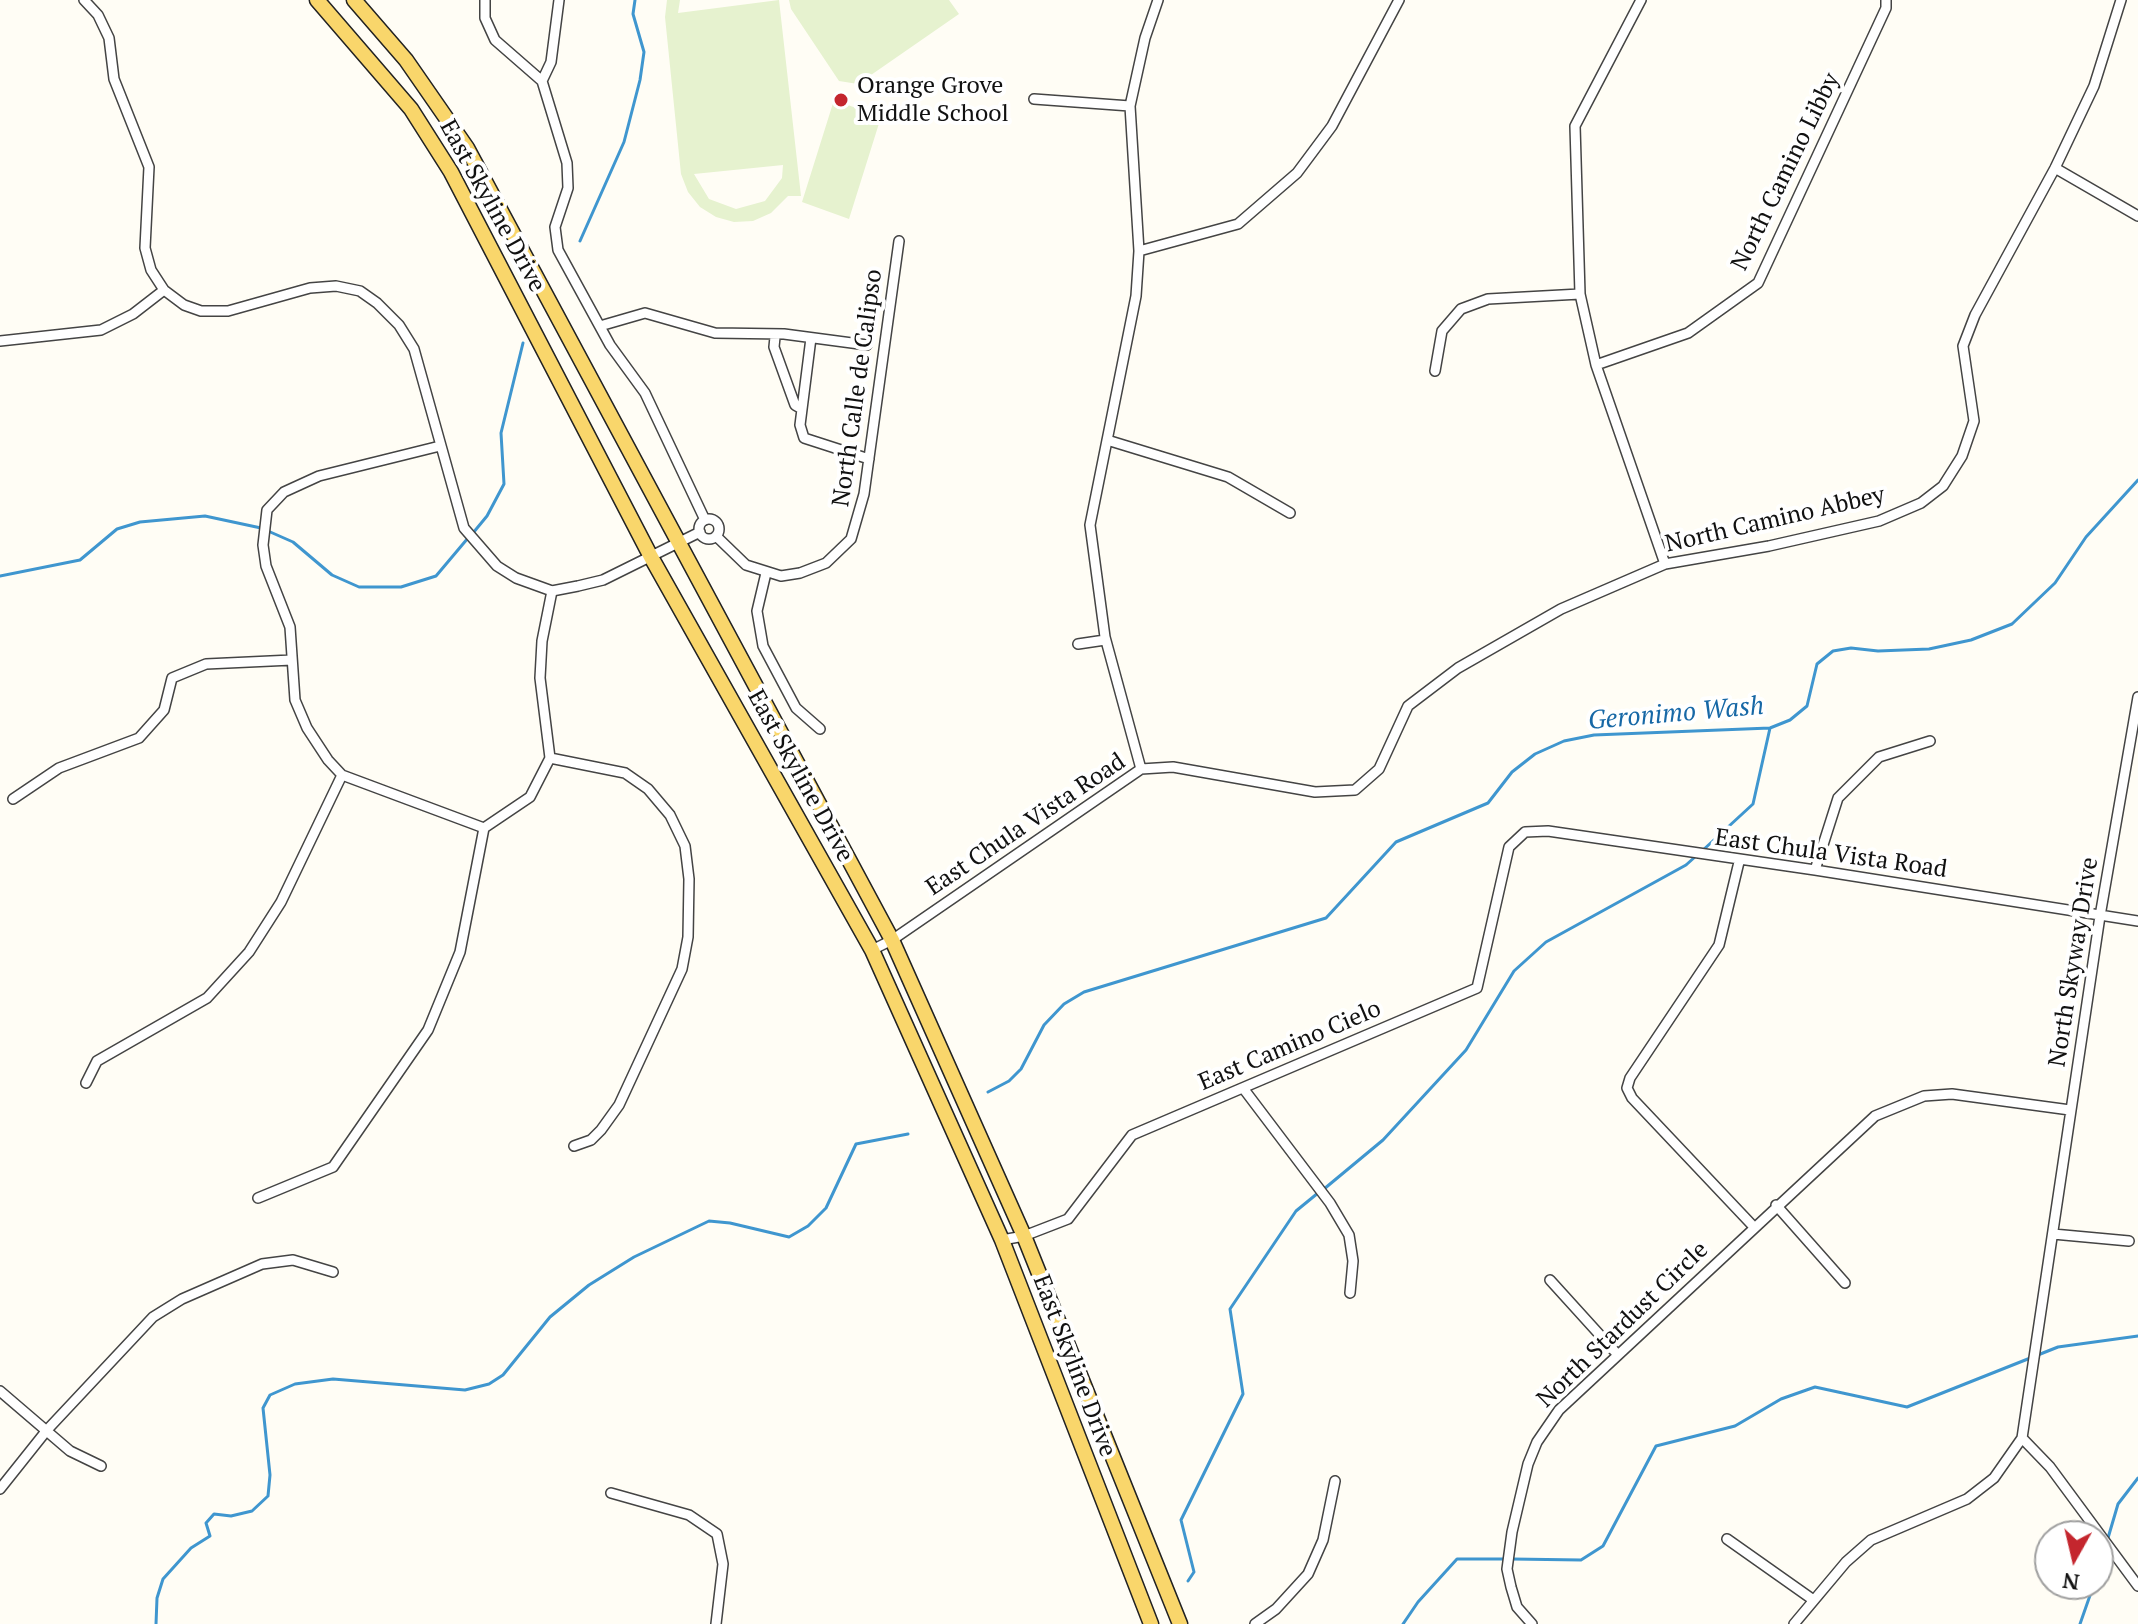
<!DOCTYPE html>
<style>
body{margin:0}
#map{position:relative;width:2138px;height:1624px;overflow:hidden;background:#fffdf5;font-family:"PT Serif",serif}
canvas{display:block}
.north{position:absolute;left:2034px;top:1520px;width:80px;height:80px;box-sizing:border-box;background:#fff;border:2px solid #a0a0a0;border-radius:50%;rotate:188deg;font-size:22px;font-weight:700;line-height:32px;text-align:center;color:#111}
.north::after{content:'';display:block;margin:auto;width:28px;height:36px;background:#c4262e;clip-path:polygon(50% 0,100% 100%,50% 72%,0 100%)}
</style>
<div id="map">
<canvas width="2138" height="1624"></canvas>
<div class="north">N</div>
</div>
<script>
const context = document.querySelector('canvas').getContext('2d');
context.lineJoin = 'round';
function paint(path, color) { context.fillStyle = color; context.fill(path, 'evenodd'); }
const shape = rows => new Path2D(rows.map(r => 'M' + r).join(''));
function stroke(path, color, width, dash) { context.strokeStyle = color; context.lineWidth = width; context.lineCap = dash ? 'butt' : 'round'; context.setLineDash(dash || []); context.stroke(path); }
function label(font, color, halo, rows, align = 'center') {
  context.font = font + ' "PT Serif",serif'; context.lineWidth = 8; context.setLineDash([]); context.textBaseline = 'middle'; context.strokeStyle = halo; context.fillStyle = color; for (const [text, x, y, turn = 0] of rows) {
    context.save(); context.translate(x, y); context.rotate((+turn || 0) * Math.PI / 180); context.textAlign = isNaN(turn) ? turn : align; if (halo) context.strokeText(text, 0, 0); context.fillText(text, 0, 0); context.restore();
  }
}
const pitch = shape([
 [667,0,680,0,678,13,779,0,801,196,788,196,771,213,753,221,734,222,716,217,700,207,688,192,681,174,665,17],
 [783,165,782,178,765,201,736,209,709,199,694,174],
 [789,0,949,0,959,14,858,84,839,81,791,9],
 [834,100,881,117,849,219,802,202]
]);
const stream = shape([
 [580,241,624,142,640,80,644,52,633,14,635,0],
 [268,531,293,542,332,575,359,587,401,587,436,576,468,538],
 [473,533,487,516,504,484,501,433,523,343],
 [0,576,80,560,117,529,140,522,205,516,261,528],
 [1702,851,1753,804,1770,728],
 [988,1092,1009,1081,1021,1069,1044,1025,1064,1004,1084,992,1326,918,1396,842,1488,803,1512,772,1535,754,1564,741,1594,735,1770,728,1790,720,1807,706,1817,664,1833,651,1851,648,1878,651,1929,649,1971,640,2012,624,2055,583,2086,537,2138,480],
 [1324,1189,1383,1140,1466,1050,1514,971,1546,942,1686,865,1696,856],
 [1512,1559,1581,1560,1603,1546,1656,1446,1735,1426,1781,1399,1815,1387,1907,1407,2058,1347,2138,1336],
 [2098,1572,2118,1504,2138,1478],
 [1188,1581,1194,1572,1181,1520,1243,1394,1230,1309,1296,1211,1318,1193],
 [156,1624,157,1598,163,1579,191,1548,210,1536,206,1523,214,1514,231,1516,252,1511,268,1496,270,1475,263,1408,270,1395,295,1384,333,1379,465,1390,489,1384,503,1375,550,1317,589,1285,634,1257,709,1221,730,1223,789,1237,808,1226,826,1208,856,1144,908,1134],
 [1403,1624,1418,1602,1457,1559,1504,1559],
 [2080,1624,2094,1584]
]);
const minor = shape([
 [84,0,98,15,109,38,114,79,149,167,145,248,151,270,164,290,184,305,201,311,228,311,310,288,336,286,360,291,377,303,399,325,414,349,464,528,497,566,516,578,552,591,578,586,603,580,700,532],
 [485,0,485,18,495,40,542,81],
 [559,0,551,62,542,81,567,163,568,188,555,227,558,250,610,345,645,393,705,520],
 [1641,0,1575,126,1580,294,1596,365,1665,564],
 [1034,99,1130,106],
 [2055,168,2138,216],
 [1139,251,1238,224,1297,173,1332,126,1399,0],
 [600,326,645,313,715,333,784,334,867,345],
 [775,337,774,347,795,405,802,409],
 [811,338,800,425,804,438,869,459],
 [0,341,101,330,133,314,164,290],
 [1596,365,1688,333,1758,283,1886,8,1886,0],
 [1435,371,1442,331,1461,309,1488,299,1580,294],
 [1107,440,1228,477,1290,513],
 [440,446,319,476,284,492,267,510,263,545,266,566,290,627,295,700,307,728,328,760,342,775,484,828],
 '699 529a10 10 0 1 1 20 0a10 10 0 1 1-20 0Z',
 [716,536,746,565,781,576,800,573,826,563,851,539,864,494,899,241],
 [766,573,757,611,763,646,796,708,820,729],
 [1078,644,1105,640],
 [550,758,625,773,648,789,670,815,685,846,689,879,688,937,682,969,619,1105,601,1130,591,1140,574,1146],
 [1141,769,1105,637,1090,525,1136,296,1139,251,1130,106,1145,38,1158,0],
 [13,799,59,768,139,738,164,710,172,678,206,664,292,660],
 [484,828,530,797,550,758,540,678,542,641,552,591],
 [1739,862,1719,945,1630,1078,1627,1088,1632,1098,1753,1226],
 [1815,870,1838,798,1879,757,1930,741],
 [872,950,892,940,1141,769,1173,767,1315,792,1355,790,1379,769,1408,706,1458,668,1561,609,1665,564,1769,546,1879,521,1921,503,1943,486,1962,456,1974,421,1963,346,1975,315,2055,168,2094,86,2121,0],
 [86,1083,97,1061,207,998,249,952,281,902,342,775],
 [1243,1088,1330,1203,1349,1235,1353,1261,1350,1293],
 [258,1198,333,1167,428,1030,460,952,484,828],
 [1776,1205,1845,1283],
 [2053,1234,2129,1241],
 [1002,1240,1024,1236,1068,1219,1132,1135,1477,988,1509,847,1525,832,1548,831,1815,870,2138,921],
 [1550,1280,1618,1355],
 [0,1391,70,1451,101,1466],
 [2022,1438,2050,1467,2138,1586],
 [0,1489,47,1430,153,1317,182,1299,262,1264,293,1260,333,1272],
 [611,1493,689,1515,717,1534,723,1564,716,1624],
 [1727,1539,1812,1599],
 [1255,1624,1276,1609,1308,1574,1323,1540,1335,1481],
 [1532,1624,1517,1607,1511,1587,1507,1569,1512,1532,1528,1464,1537,1442,1559,1410,1875,1116,1924,1096,1952,1094,2070,1110],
 [1794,1624,1846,1562,1871,1540,1967,1499,1994,1478,2022,1438,2100,916,2138,697]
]);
const primary = shape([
 [317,0,411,109,451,172,651,557,872,950,1002,1240,1151,1624],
 [354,0,406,60,467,148,892,940,1024,1236,1180,1624]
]);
const markers = [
 [841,100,8,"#c4262e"]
];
const poiNames = [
 ["Orange Grove",857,86],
 ["Middle School",857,114]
];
const streetNames = [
 ["North Camino Libby",1786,172,-64],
 ["East Skyline Drive",492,206,61],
 ["North Calle de Calipso",858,388,-82],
 ["North Camino Abbey",1775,520,-13],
 ["East Skyline Drive",800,776,61],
 ["East Chula Vista Road",1026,825,-34],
 ["East Chula Vista Road",1831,854,8],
 ["North Skyway Drive",2074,962,-81],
 ["East Camino Cielo",1290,1046,-23],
 ["North Stardust Circle",1623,1325,-44],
 ["East Skyline Drive",1074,1366,69]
];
const waterNames = [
 ["Geronimo Wash",1676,714,-5]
];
paint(pitch, '#e6f2cf');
stroke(stream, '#3f96cf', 3);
stroke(minor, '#444', 12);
stroke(primary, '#222', 17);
stroke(minor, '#fff', 9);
stroke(primary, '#f9d66b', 14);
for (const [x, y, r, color] of markers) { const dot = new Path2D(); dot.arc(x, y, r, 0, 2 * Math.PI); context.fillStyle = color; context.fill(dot); stroke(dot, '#fff', 3); }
label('24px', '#111', '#fff', poiNames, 'left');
label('24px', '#111', '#fff', streetNames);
label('italic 26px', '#1768a6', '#fff', waterNames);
</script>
